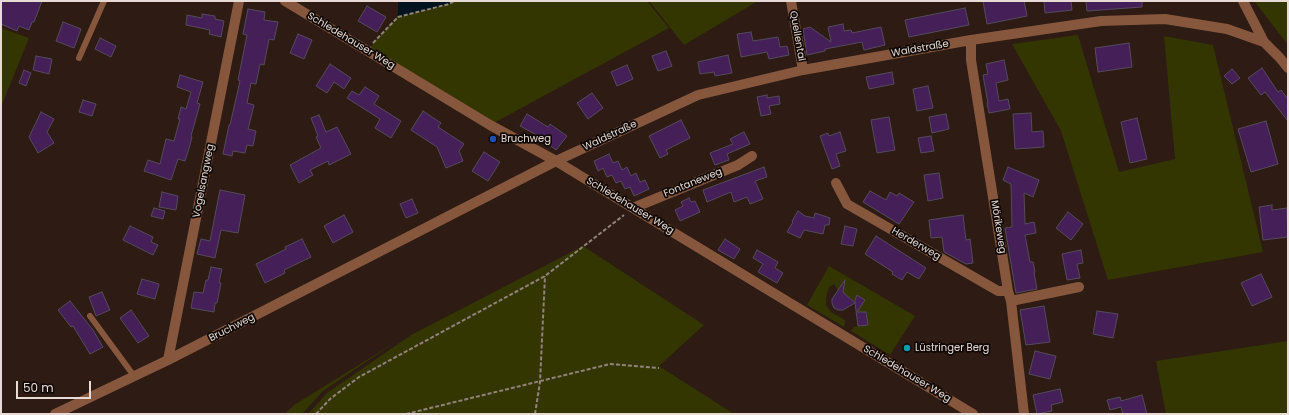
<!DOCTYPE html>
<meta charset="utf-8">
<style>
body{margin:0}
#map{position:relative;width:1289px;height:415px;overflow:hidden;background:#2d1b14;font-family:Poppins,sans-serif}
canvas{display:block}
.frame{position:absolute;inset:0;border:2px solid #e8dbd6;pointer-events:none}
.scale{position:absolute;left:16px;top:381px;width:75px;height:18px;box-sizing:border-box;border:2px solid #e8dbd6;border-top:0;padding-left:5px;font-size:12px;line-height:14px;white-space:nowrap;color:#e8dbd6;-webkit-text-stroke:3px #0f0805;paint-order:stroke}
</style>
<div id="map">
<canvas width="1289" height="415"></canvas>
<div class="frame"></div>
<div class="scale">50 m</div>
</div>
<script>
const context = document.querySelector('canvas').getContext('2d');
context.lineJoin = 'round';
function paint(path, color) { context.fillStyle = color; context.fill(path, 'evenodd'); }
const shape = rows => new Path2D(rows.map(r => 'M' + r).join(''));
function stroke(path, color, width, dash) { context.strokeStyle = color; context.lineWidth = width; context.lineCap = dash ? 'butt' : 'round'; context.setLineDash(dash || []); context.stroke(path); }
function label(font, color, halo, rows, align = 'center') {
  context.font = font + ' Poppins,sans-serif'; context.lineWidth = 3.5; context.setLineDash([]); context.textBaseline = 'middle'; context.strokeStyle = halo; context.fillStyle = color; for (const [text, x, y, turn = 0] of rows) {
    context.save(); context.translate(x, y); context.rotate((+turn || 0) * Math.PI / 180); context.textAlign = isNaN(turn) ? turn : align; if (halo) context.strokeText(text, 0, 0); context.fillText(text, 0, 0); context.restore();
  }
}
const green = shape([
 [395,1,647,1,669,28,490,125,367,50,405,8],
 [649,1,758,1,684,45],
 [1254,1,1288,1,1288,45],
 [1,28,29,38,1,107],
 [1078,35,1119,172,1175,159,1164,36,1213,45,1263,252,1108,280,1061,131,1012,44],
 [583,246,704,325,659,366,734,414,308,414,327,393,411,335],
 [829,266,915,316,890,355,851,331,854,327,868,325,866,312,856,313,864,299,857,295,854,302,839,292,834,284,829,287,826,299,826,305,831,312,845,320,845,324,844,327,807,305],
 [1288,341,1288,414,1166,414,1156,361],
 [394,343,323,391,302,414,285,414,294,405]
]);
const water = shape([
 [398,1,454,1,449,4,398,17]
]);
const building = shape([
 [1,1,42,1,34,22,32,22,29,30,19,26,17,31,1,24,1,1],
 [983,1,1024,1,1027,16,987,24,983,1],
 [1044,1,1071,1,1072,10,1045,13,1044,1],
 [1086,1,1142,1,1142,7,1087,11,1086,1],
 [367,6,386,17,377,32,358,21,367,6],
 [965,8,969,25,909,37,905,20,965,8],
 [248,9,265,12,264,20,278,22,274,40,269,39,264,65,260,64,256,84,251,83,247,103,254,105,248,129,256,131,253,146,247,145,245,153,233,151,232,156,223,154,229,125,230,125,240,81,238,80,247,35,243,34,248,9],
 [202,14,215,16,215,19,224,21,221,37,209,34,210,30,186,25,187,15,202,18,202,14],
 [63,22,81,29,74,48,56,41,63,22],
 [843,24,844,31,851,30,852,33,881,27,885,45,864,50,862,42,825,49,825,51,807,55,803,29,810,27,831,42,828,27,843,24],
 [751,32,753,41,778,37,780,47,787,46,789,55,769,59,767,52,741,57,737,34,751,32],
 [298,34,312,40,304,59,290,53,298,34],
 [100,38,116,46,111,57,95,49,100,38],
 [1129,43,1132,67,1098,72,1095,48,1129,43],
 [666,51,672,66,658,71,652,56,666,51],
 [728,55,732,73,715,76,714,72,700,74,698,62,728,55],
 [36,56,52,59,49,74,33,70,36,56],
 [1004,60,1008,80,996,83,999,101,1008,99,1010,109,989,113,987,103,988,103,983,75,988,74,986,64,1004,60],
 [330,64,351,78,344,89,334,82,327,93,316,86,330,64],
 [627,65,633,79,617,86,611,72,627,65],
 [1262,68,1278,92,1281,90,1288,99,1288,121,1265,92,1261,95,1248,78,1262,68],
 [1232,69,1240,78,1232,84,1224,76,1232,69],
 [24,70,31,73,26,86,19,83,24,70],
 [892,72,894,84,869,89,866,77,892,72],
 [180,75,203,82,197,103,200,104,191,136,192,137,190,145,185,161,178,159,171,180,144,171,148,160,160,164,166,139,174,141,180,119,178,119,181,107,186,109,191,92,177,87,180,75],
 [928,86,933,108,917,111,913,89,928,86],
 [365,87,379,96,374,104,401,121,391,138,375,128,380,119,347,98,352,91,359,95,365,87],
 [592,93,603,108,588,119,577,103,592,93],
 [767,95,767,98,779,96,780,104,769,106,771,114,761,116,757,97,767,95],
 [83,100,96,104,92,116,79,112,83,100],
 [423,111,441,123,438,127,464,144,459,151,463,161,446,168,437,147,411,130,423,111],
 [41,112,54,119,47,132,54,143,38,153,29,137,41,112],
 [1031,113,1032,132,1043,131,1044,147,1015,149,1013,114,1031,113],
 [527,114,548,127,550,124,567,136,556,150,535,134,520,126,527,114],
 [946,114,949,129,932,133,929,117,946,114],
 [319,115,326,132,337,127,351,154,329,165,328,161,310,170,313,175,299,183,290,165,321,148,316,137,318,136,311,118,319,115],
 [889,117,895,150,877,153,871,120,889,117],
 [1137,118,1147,159,1130,163,1121,122,1137,118],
 [681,120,690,138,666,150,668,154,660,158,649,136,681,120],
 [1266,121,1278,164,1251,172,1238,129,1266,121],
 [744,132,750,144,727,154,729,160,715,165,710,153,733,144,730,139,744,132],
 [840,132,846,151,836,154,840,166,832,169,820,136,828,133,829,136,840,132],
 [931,136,934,151,921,153,918,138,931,136],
 [484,152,500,162,488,181,472,171,484,152],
 [609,154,613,163,618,161,622,170,627,167,631,176,636,173,640,182,645,180,649,189,634,196,630,187,625,189,621,181,616,183,612,175,607,177,603,168,598,171,594,161,609,154],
 [764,167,767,177,755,181,763,199,750,204,747,197,734,202,731,192,707,202,703,190,764,167],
 [1008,167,1039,180,1033,197,1024,193,1025,224,1034,222,1036,233,1025,235,1030,262,1033,262,1035,272,1034,273,1037,289,1016,293,1005,228,1012,227,1011,184,1003,180,1008,167],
 [939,173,943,198,928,201,924,175,939,173],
 [220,190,245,195,238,233,221,230,215,258,197,254,201,239,210,241,220,190],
 [870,191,886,200,890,192,897,196,899,193,914,202,899,224,863,202,870,191],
 [162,192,178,196,176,210,159,207,162,192],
 [689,198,691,202,695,201,700,212,680,221,675,210,683,206,681,202,689,198],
 [412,199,418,213,406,218,400,204,412,199],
 [1272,205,1272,210,1287,208,1288,237,1263,240,1259,207,1272,205],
 [154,208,165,211,163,219,151,216,154,208],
 [798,211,805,216,814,218,815,213,830,218,829,225,825,225,823,234,804,230,800,238,787,232,793,222,792,221,798,211],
 [1068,212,1083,224,1071,240,1056,228,1068,212],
 [344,215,353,232,333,243,324,226,344,215],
 [963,215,966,240,970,239,973,263,966,264,944,252,942,237,931,238,929,220,963,215],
 [130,226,153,237,151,242,158,245,153,255,123,240,130,226],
 [845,226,857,229,853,246,841,244,845,226],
 [876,236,926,268,919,279,907,272,902,280,892,274,893,272,865,254,876,236],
 [302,239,311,257,284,270,285,273,265,283,256,264,286,249,285,247,302,239],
 [725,239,740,249,734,259,718,250,725,239],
 [757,250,778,262,775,268,783,273,777,283,758,272,763,264,753,258,757,250],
 [1081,250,1083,263,1077,264,1080,278,1067,280,1062,254,1081,250],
 [211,267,222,269,219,283,221,283,217,303,215,303,214,312,191,308,194,292,203,293,206,280,208,280,211,267],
 [1261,274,1272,297,1252,306,1241,283,1261,274],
 [142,279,159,284,155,299,137,294,142,279],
 [845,280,843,292,855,303,855,300,857,295,865,300,857,312,866,312,868,325,858,326,855,303,843,310,838,310,834,308,832,303,832,299,845,280],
 [102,292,110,310,96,316,89,297,102,292],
 [70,301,93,330,103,347,90,354,73,326,71,327,58,310,70,301],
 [1044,306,1050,342,1026,345,1020,310,1044,306],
 [131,310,149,336,138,343,120,318,131,310],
 [1097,311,1118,314,1113,338,1093,334,1097,311],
 [1035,351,1056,356,1050,379,1029,374,1035,351],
 [1060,389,1063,402,1051,405,1052,411,1037,414,1033,395,1060,389],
 [1142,395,1147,414,1123,414,1121,407,1110,410,1107,400,1120,397,1121,401,1142,395]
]);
const path = shape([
 [373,43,398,17,449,4,454,1],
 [316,414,330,399,359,377,545,276,624,215],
 [406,414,610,364,659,368],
 [535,414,540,382,545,276]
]);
const lane = shape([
 [79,58,104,1],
 [90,316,134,376]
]);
const street = shape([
 [285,1,490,125,556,161,633,208,973,414],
 [791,1,803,70],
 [1243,1,1264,42],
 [971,40,971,60,1008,291,1011,301,1024,414],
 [836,183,847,204,998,291,1008,291],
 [633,208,738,165,752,156],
 [1011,301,1079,287],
 [168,360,239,1],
 [55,414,168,360,556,161,698,95,803,70,971,40,1101,21,1165,19,1227,29,1264,42,1280,58,1288,68]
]);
const markers = [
 [493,139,4,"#1a4fb4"],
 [907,348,4,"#0f9aa8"]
];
const streetNames = [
 ["Quellental",797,36,80],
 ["Schledehauser Weg",351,41,31],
 ["Waldstraße",920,49,-10],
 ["Waldstraße",610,136,-25],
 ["Vogelsangweg",204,181,-79],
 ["Fontaneweg",693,183,-22],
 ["Schledehauser Weg",630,206,31],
 ["Mörikeweg",998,227,81],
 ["Herderweg",916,244,30],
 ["Bruchweg",232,328,-27],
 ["Schledehauser Weg",907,374,31]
];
const poiNames = [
 ["Bruchweg",501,139],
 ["Lüstringer Berg",915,348]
];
paint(green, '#333600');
paint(water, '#00131f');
paint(building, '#451f58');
stroke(building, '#554b5c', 1);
stroke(path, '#91827c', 2, [4, 2]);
stroke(lane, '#86573d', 6);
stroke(street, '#86573d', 10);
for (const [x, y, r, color] of markers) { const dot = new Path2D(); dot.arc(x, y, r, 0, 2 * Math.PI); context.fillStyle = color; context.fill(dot); stroke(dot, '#0f0805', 1.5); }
label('10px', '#e8dbd6', '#0f0805', streetNames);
label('10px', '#e8dbd6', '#0f0805', poiNames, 'left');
</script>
